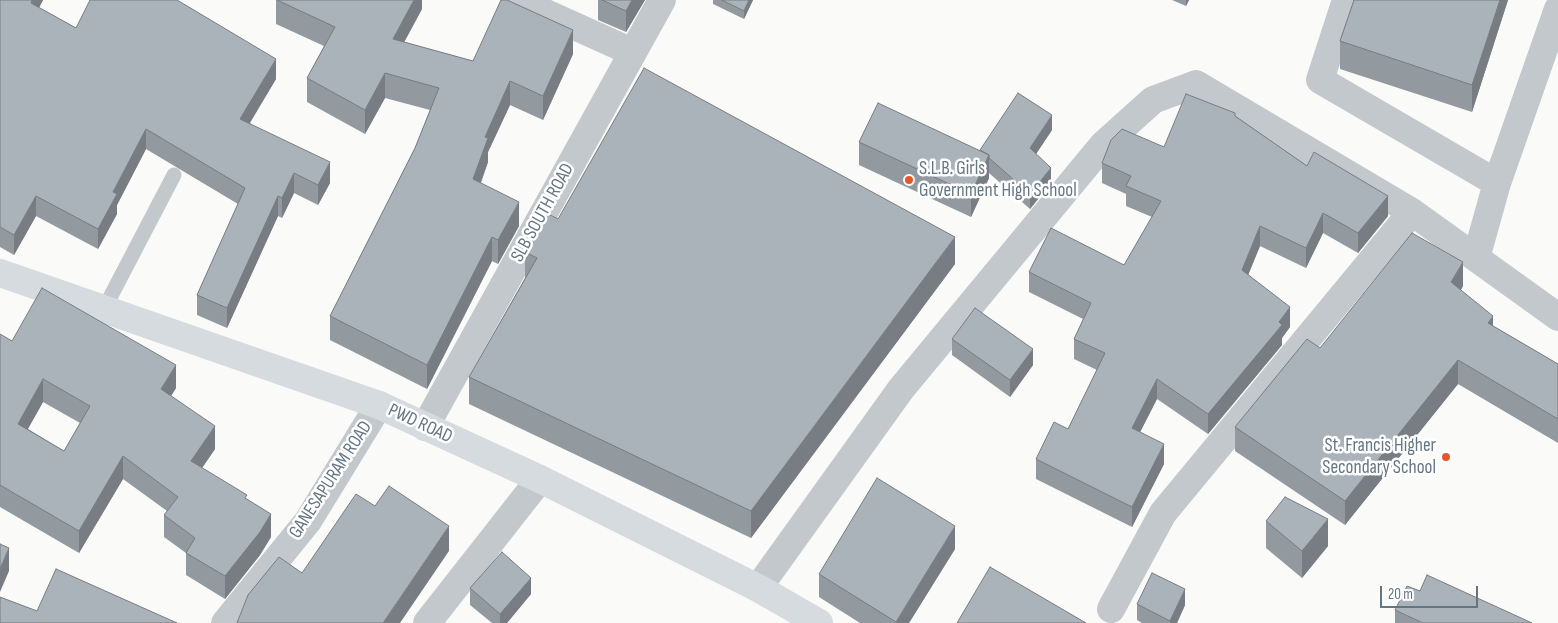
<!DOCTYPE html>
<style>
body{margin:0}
#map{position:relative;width:1558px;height:623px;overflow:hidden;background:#fafaf8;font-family:"Sofia Sans Condensed",sans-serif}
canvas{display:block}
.scale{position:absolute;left:1380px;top:586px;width:98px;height:22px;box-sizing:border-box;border:2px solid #657683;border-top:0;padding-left:6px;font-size:15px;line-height:18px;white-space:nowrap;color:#657683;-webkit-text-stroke:4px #fff;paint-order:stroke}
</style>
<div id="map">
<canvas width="1558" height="623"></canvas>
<div class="scale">20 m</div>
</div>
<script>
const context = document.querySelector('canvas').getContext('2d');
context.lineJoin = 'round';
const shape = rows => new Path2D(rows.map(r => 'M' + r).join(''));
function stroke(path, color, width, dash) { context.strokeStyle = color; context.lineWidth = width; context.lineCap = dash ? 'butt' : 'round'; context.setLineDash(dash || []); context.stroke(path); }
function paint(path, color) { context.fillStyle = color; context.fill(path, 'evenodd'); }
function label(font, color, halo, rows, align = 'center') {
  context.font = font + ' "Sofia Sans Condensed",sans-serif'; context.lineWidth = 5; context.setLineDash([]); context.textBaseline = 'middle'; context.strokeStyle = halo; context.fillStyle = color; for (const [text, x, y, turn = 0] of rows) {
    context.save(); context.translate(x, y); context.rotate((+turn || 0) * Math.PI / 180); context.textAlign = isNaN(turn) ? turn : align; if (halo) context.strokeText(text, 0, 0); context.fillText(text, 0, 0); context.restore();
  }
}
const service = shape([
 [104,309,174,175]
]);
const minor = shape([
 [517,0,632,52],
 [1346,0,1320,80,1497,183],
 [1476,258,1497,183,1558,9],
 [758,588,901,389,1103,145,1153,100,1196,84,1412,212,1558,317],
 [1111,609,1163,513,1412,212],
 [427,623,540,479]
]);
const tertiary = shape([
 [425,427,662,0],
 [225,623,308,521,379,405]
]);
const primary = shape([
 [0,273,379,405,540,479,758,588,819,623]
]);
const wall = shape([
 [0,0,43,0,39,8,76,28,276,79,250,123,330,183,318,205,294,193,282,218,278,216,227,328,197,315,197,295,238,204,146,149,117,205,117,214,98,249,36,216,14,255,0,247],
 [276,0,422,0,422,9,404,42,473,61,573,54,543,120,510,105,488,152,488,162,481,183,519,226,498,264,492,261,427,389,330,340,330,316,415,148,430,110,385,98,365,134,307,102,307,78,324,46,276,24],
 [598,0,645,0,626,32,598,20],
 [713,0,753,0,744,19,713,4],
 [1172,0,1189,0,1186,6],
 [1354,0,1508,0,1472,112,1340,69,1340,41],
 [1235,116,1307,166,1388,216,1358,253,1323,233,1306,268,1260,246,1248,275,1290,327,1282,338,1282,345,1208,434,1157,399,1140,432,1164,464,1132,527,1036,479,1036,459,1068,429,1097,370,1074,359,1074,339,1083,319,1029,292,1029,272,1124,265,1152,217,1126,206,1126,194,1102,183,1102,163,1164,147],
 [1052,130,1036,154,1051,183,1030,209,989,173,989,178,971,217,859,165,859,142,980,151],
 [558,219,955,264,751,538,469,404,469,377,525,278,525,252],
 [1463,286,1461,290,1493,326,1558,364,1558,443,1458,384,1345,525,1235,451,1235,427,1320,348],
 [0,334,12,341,176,388,171,396,215,449,202,468,247,499,271,537,260,555,225,599,186,575,186,553,164,537,164,515,167,511,123,479,79,553,0,507],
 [43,402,80,423,64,451,28,429],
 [952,339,1033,365,1010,397,952,355],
 [1266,521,1328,546,1302,578,1266,548],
 [955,549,909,623,860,623,819,597,819,574],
 [470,588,531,594,507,623,492,623,470,605],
 [1420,591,1532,623,1395,623,1395,610],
 [1137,604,1185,605,1177,623,1142,623,1137,620]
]);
const shadedWall = shape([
 [32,0,43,0,31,23,31,3],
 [414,0,422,0,422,9,393,63,393,39],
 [632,0,645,0,626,32,626,11],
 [749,0,753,0,744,19,744,11],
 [1186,0,1189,0,1186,6],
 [1500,0,1508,0,1472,112,1472,85],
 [573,30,573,54,543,120,543,96],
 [276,59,276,79,240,139,240,119],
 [385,73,385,98,365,134,365,110],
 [510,81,510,105,488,152,488,162,473,203,473,179,485,137],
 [1052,115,1052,130,1030,163,1030,148],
 [146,129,146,149,117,205,117,214,98,249,98,229,113,192],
 [989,155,989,178,971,217,971,194],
 [330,162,330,183,318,205,318,185],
 [1051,168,1051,183,1030,209,1030,194],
 [294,173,294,193,282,218,282,198],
 [36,196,36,216,14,255,14,235],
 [278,196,278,216,227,328,227,308],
 [1388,196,1388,216,1358,253,1358,233],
 [519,202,519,226,498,264,498,240],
 [1323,213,1323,233,1306,268,1306,248],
 [1260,226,1260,246,1242,290,1242,270],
 [492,237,492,261,427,389,427,365],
 [955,237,955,264,751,538,751,511],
 [1463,262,1463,286,1451,306,1451,282],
 [1290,307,1290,327,1282,338,1282,345,1208,434,1208,414],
 [1493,316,1493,340,1488,323],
 [1033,349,1033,365,1010,397,1010,380],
 [1458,360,1458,384,1345,525,1345,501],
 [176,365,176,388,161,412,161,389],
 [43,379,43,402,18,446,18,424],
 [1157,379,1157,399,1132,448,1132,428],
 [215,426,215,449,191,484,191,461],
 [1164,444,1164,464,1132,527,1132,507],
 [123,456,123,479,79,553,79,531],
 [271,514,271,537,260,555,225,599,225,576],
 [1328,519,1328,546,1302,578,1302,551],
 [449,526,449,551,400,623,383,623],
 [955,526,955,549,909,623,896,623],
 [9,548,9,571,0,592,0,569],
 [531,578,531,594,507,623,500,623,500,614],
 [1185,589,1185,605,1177,623,1170,623,1170,621]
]);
const building = shape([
 [0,0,32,0,31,3,76,28,90,0,177,0,276,59,240,119,330,162,318,185,294,173,282,198,278,196,227,308,197,295,245,188,146,129,113,192,117,194,98,229,36,196,14,235,0,227,0,0],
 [277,0,414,0,393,39,473,61,501,0,507,0,573,30,543,96,510,81,485,137,488,138,473,179,519,202,498,240,492,237,427,365,330,316,415,148,439,88,385,73,365,110,307,78,335,27,277,0],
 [602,0,632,0,626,11,602,0],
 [722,0,749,0,744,11,722,0],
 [1354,0,1500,0,1472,85,1340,41,1354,0],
 [644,68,955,237,751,511,469,377,537,258,525,252,546,213,558,219,644,68],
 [1018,93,1052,115,1030,148,1051,168,1030,194,989,158,989,155,980,150,1018,93],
 [1186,94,1235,113,1235,116,1307,166,1314,152,1388,196,1358,233,1323,213,1306,248,1260,226,1242,270,1290,307,1279,322,1282,325,1208,414,1157,379,1132,428,1164,444,1132,507,1036,459,1054,422,1068,429,1105,353,1074,339,1091,303,1029,272,1051,228,1124,265,1161,201,1126,186,1131,176,1102,163,1111,140,1122,129,1164,147,1186,94],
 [878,103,989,155,971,194,859,142,878,103],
 [1412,233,1463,262,1451,282,1493,316,1488,323,1558,364,1558,419,1458,360,1345,501,1235,427,1307,339,1320,348,1412,233],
 [42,288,176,365,161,389,215,426,191,461,247,495,245,498,271,514,260,532,225,576,186,553,195,538,164,515,178,497,123,456,79,531,0,485,0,334,12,341,42,288],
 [43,379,90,406,64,451,18,424,43,379],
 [975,308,1033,349,1010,380,952,339,975,308],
 [877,478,955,526,896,622,819,574,877,478],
 [389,486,449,526,383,623,237,623,248,595,279,557,302,573,356,494,375,506,389,486],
 [1285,497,1328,519,1302,551,1266,521,1285,497],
 [0,544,9,548,0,569,0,544],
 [502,552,531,578,500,614,470,588,502,552],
 [990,567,1086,623,957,623,990,567],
 [56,569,177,623,0,623,0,597,37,611,56,569],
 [1152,573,1185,589,1170,621,1137,604,1152,573],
 [1427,575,1532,623,1423,623,1395,610,1407,586,1420,591,1427,575]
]);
const markers = [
 [909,180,5,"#e4572e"],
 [1446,457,5,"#e4572e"]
];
const poiNames = [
 ["S.L.B. Girls",919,169],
 ["Government High School",919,191],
 ["St. Francis Higher",1436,446,"right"],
 ["Secondary School",1436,468,"right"]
];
const streetNames = [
 ["SLB SOUTH ROAD",543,213,-61],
 ["PWD ROAD",420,424,25],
 ["GANESAPURAM ROAD",331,480,-57]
];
stroke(service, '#c3c8cc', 15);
stroke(minor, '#c3c8cc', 28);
stroke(tertiary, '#c3c8cc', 28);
stroke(primary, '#d6dbdf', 28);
paint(wall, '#929a9f');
paint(shadedWall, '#777d82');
paint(building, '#aab3b9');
stroke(building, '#777d82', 1);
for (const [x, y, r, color] of markers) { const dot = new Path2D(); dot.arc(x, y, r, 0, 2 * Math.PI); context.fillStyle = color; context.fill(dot); stroke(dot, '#fff', 2); }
label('19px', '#657683', '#fff', poiNames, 'left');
label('19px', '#657683', '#fff', streetNames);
</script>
